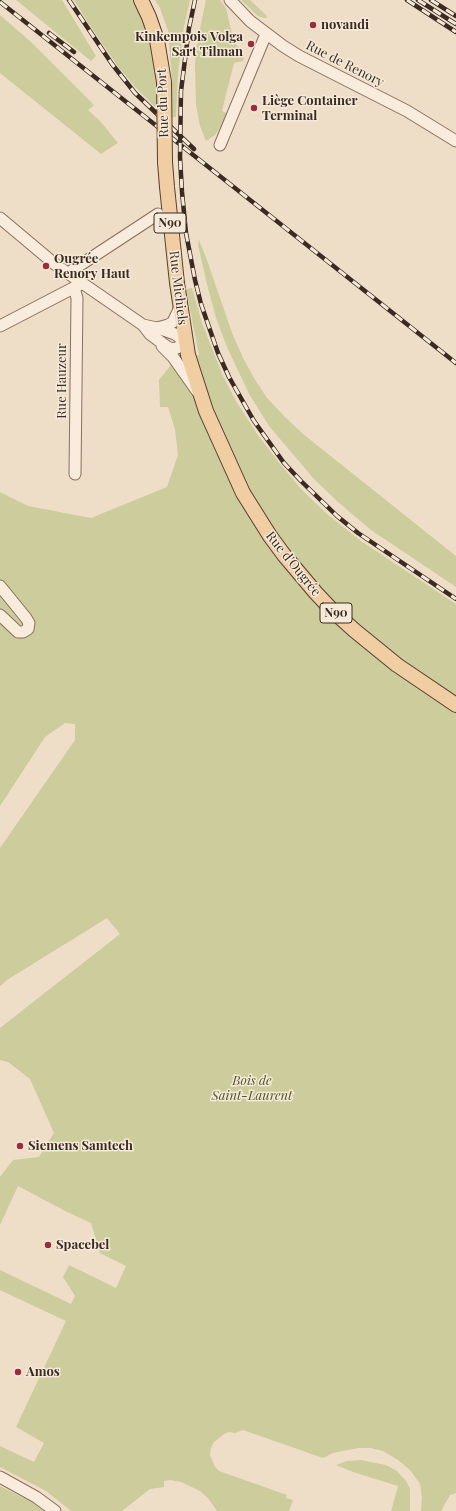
<!DOCTYPE html>
<meta charset="utf-8">
<style>
body{margin:0}
canvas{display:block;background:#eedec8}
</style>
<canvas width="456" height="1511"></canvas>
<script>
const context = document.querySelector('canvas').getContext('2d');
context.lineJoin = 'round';
function paint(path, color) { context.fillStyle = color; context.fill(path, 'evenodd'); }
const shape = rows => new Path2D(rows.map(r => 'M' + r).join(''));
function stroke(path, color, width, dash) { context.strokeStyle = color; context.lineWidth = width; context.lineCap = dash ? 'butt' : 'round'; context.setLineDash(dash || []); context.stroke(path); }
function label(font, color, halo, rows, align = 'center') {
  context.font = font + ' "Playfair Display",serif'; context.lineWidth = 3; context.setLineDash([]); context.textBaseline = 'middle'; context.strokeStyle = halo; context.fillStyle = color; for (const [text, x, y, turn = 0] of rows) {
    context.save(); context.translate(x, y); context.rotate((+turn || 0) * Math.PI / 180); context.textAlign = isNaN(turn) ? turn : align; if (halo) context.strokeText(text, 0, 0); context.fillText(text, 0, 0); context.restore();
  }
}
const green = shape([
 [16,0,62,0,96,56,91,61],
 [74,0,132,0,143,21,153,54,157,76,157,109,137,89,119,68,88,23],
 [155,0,190,0,184,27,178,73,176,117,171,117,172,79,168,31,160,8],
 [206,0,220,0,226,8,234,43,243,51,244,58,243,61,234,63,222,111,228,114,222,125,215,135,206,141,200,126,196,105,195,67,196,48],
 [241,0,250,0,266,15,267,18,264,18,258,16],
 [0,15,31,42,94,105,88,110,100,121,118,143,101,154,0,73],
 [199,240,207,260,232,333,244,360,254,378,267,398,285,417,303,434,456,556,456,587,371,530,338,502,314,479,269,426,249,394,227,347,216,318,207,284,198,245],
 [192,288,202,323,223,376,236,401,257,434,281,465,302,490,327,514,361,541,456,604,456,1493,450,1495,441,1511,421,1511,422,1497,420,1484,410,1470,398,1460,383,1451,371,1448,358,1448,333,1453,323,1458,243,1430,235,1433,229,1432,224,1434,214,1442,211,1448,210,1455,215,1467,219,1471,287,1495,286,1498,293,1500,289,1511,217,1511,208,1498,200,1491,181,1482,170,1480,164,1481,164,1487,150,1489,122,1511,71,1511,46,1491,0,1467,0,1446,34,1462,44,1443,16,1427,66,1321,0,1290,0,1270,71,1304,75,1296,63,1277,69,1265,116,1288,126,1266,100,1253,91,1223,67,1212,18,1186,0,1225,0,1177,13,1160,39,1157,54,1133,30,1079,8,1062,0,1060,0,1028,120,934,107,918,7,980,0,986,0,848,75,740,75,724,65,723,45,737,0,806,0,492,28,506,91,518,167,487,178,455,175,429,168,407,160,407,159,380,171,365,199,355,186,289],
 [361,1460,386,1465,397,1471,406,1481,410,1489,410,1511,391,1511,398,1486,353,1472,336,1465,347,1461],
 [0,1486,33,1503,44,1511,0,1511]
]);
const minor = shape([
 [230,0,250,21,283,46,299,56,407,111,456,141],
 [220,145,266,34],
 [0,218,56,265,143,325,157,328,168,325,173,322,180,307],
 [68,273,158,214],
 [74,288,77,298,75,474],
 [143,325,150,334,166,346,172,349,177,348,185,342,175,334,158,328],
 [0,326,79,285],
 [162,346,173,357,197,391],
 [0,586,26,618,29,623,28,629,23,632,18,632,0,615],
 [0,1477,36,1497,55,1511]
]);
const major = shape([
 [141,0,149,17,157,40,164,82],
 [165,162,167,187,177,283,188,355,206,411,243,493,270,536,284,555,316,593,332,610,354,630,397,665,456,705]
]);
const rail = shape([
 [69,0,112,64,135,93,194,149],
 [195,0,189,28,181,91,180,157,182,192,186,233,195,280,201,304,218,353,229,377,254,421,284,463,301,481,337,516,358,533,456,599],
 [407,0,456,32],
 [418,0,456,24],
 [431,0,456,16],
 [0,2,456,363],
 [49,33,74,52]
]);
const majorBridge = shape([
 [164,82,165,162]
]);
const markers = [
 [313,25,4,"#982e3d"],
 [251,44,4,"#982e3d"],
 [254,108,4,"#982e3d"],
 [46,266,4,"#982e3d"],
 [20,1146,4,"#982e3d"],
 [48,1245,4,"#982e3d"],
 [18,1372,4,"#982e3d"]
];
const shields = [
 [170,223,32],
 [336,613,32]
];
const shieldNames = [
 ["N90",170,223],
 ["N90",336,613]
];
const poiNames = [
 ["novandi",321,25],
 ["Kinkempois Volga",243,37,"right"],
 ["Sart Tilman",243,52,"right"],
 ["Liège Container",262,101],
 ["Terminal",262,116],
 ["Ougrée",54,259],
 ["Renory Haut",54,274],
 ["Siemens Samtech",28,1146],
 ["Spacebel",56,1245],
 ["Amos",26,1372]
];
const streetNames = [
 ["Rue de Renory",345,64,27],
 ["Rue du Port",163,103,-92],
 ["Rue Michiels",178,288,83],
 ["Rue Hauzeur",62,381,-90],
 ["Rue d'Ougrée",293,564,51]
];
const parkNames = [
 ["Bois de",252,1081],
 ["Saint-Laurent",252,1096]
];
paint(green, '#cccc9c');
stroke(minor, '#8a6f5d', 13);
stroke(major, '#583e31', 16);
stroke(minor, '#f9ecdc', 11);
stroke(major, '#f0cda2', 14);
stroke(rail, '#3b2a21', 4.5);
stroke(rail, '#f5e9d8', 3, [9]);
stroke(majorBridge, '#583e31', 16, []);
stroke(majorBridge, '#f0cda2', 14);
for (const [x, y, r, color] of markers) { const dot = new Path2D(); dot.arc(x, y, r, 0, 2 * Math.PI); context.fillStyle = color; context.fill(dot); stroke(dot, '#f5e9d8', 1.5); }
for (const [x, y, w] of shields) { const box = new Path2D(); box.roundRect(x - w / 2, y - 10, w, 20, 3); context.fillStyle = '#f5e9d8'; context.fill(box); stroke(box, '#3b2a21', 1); }
label('bold 12px', '#3b2a21', null, shieldNames);
label('bold 13px', '#3b2a21', '#f5e9d8', poiNames, 'left');
label('13px', '#3b2a21', '#f5e9d8', streetNames);
label('italic 13px', '#515727', '#f5e9d8', parkNames);
</script>
